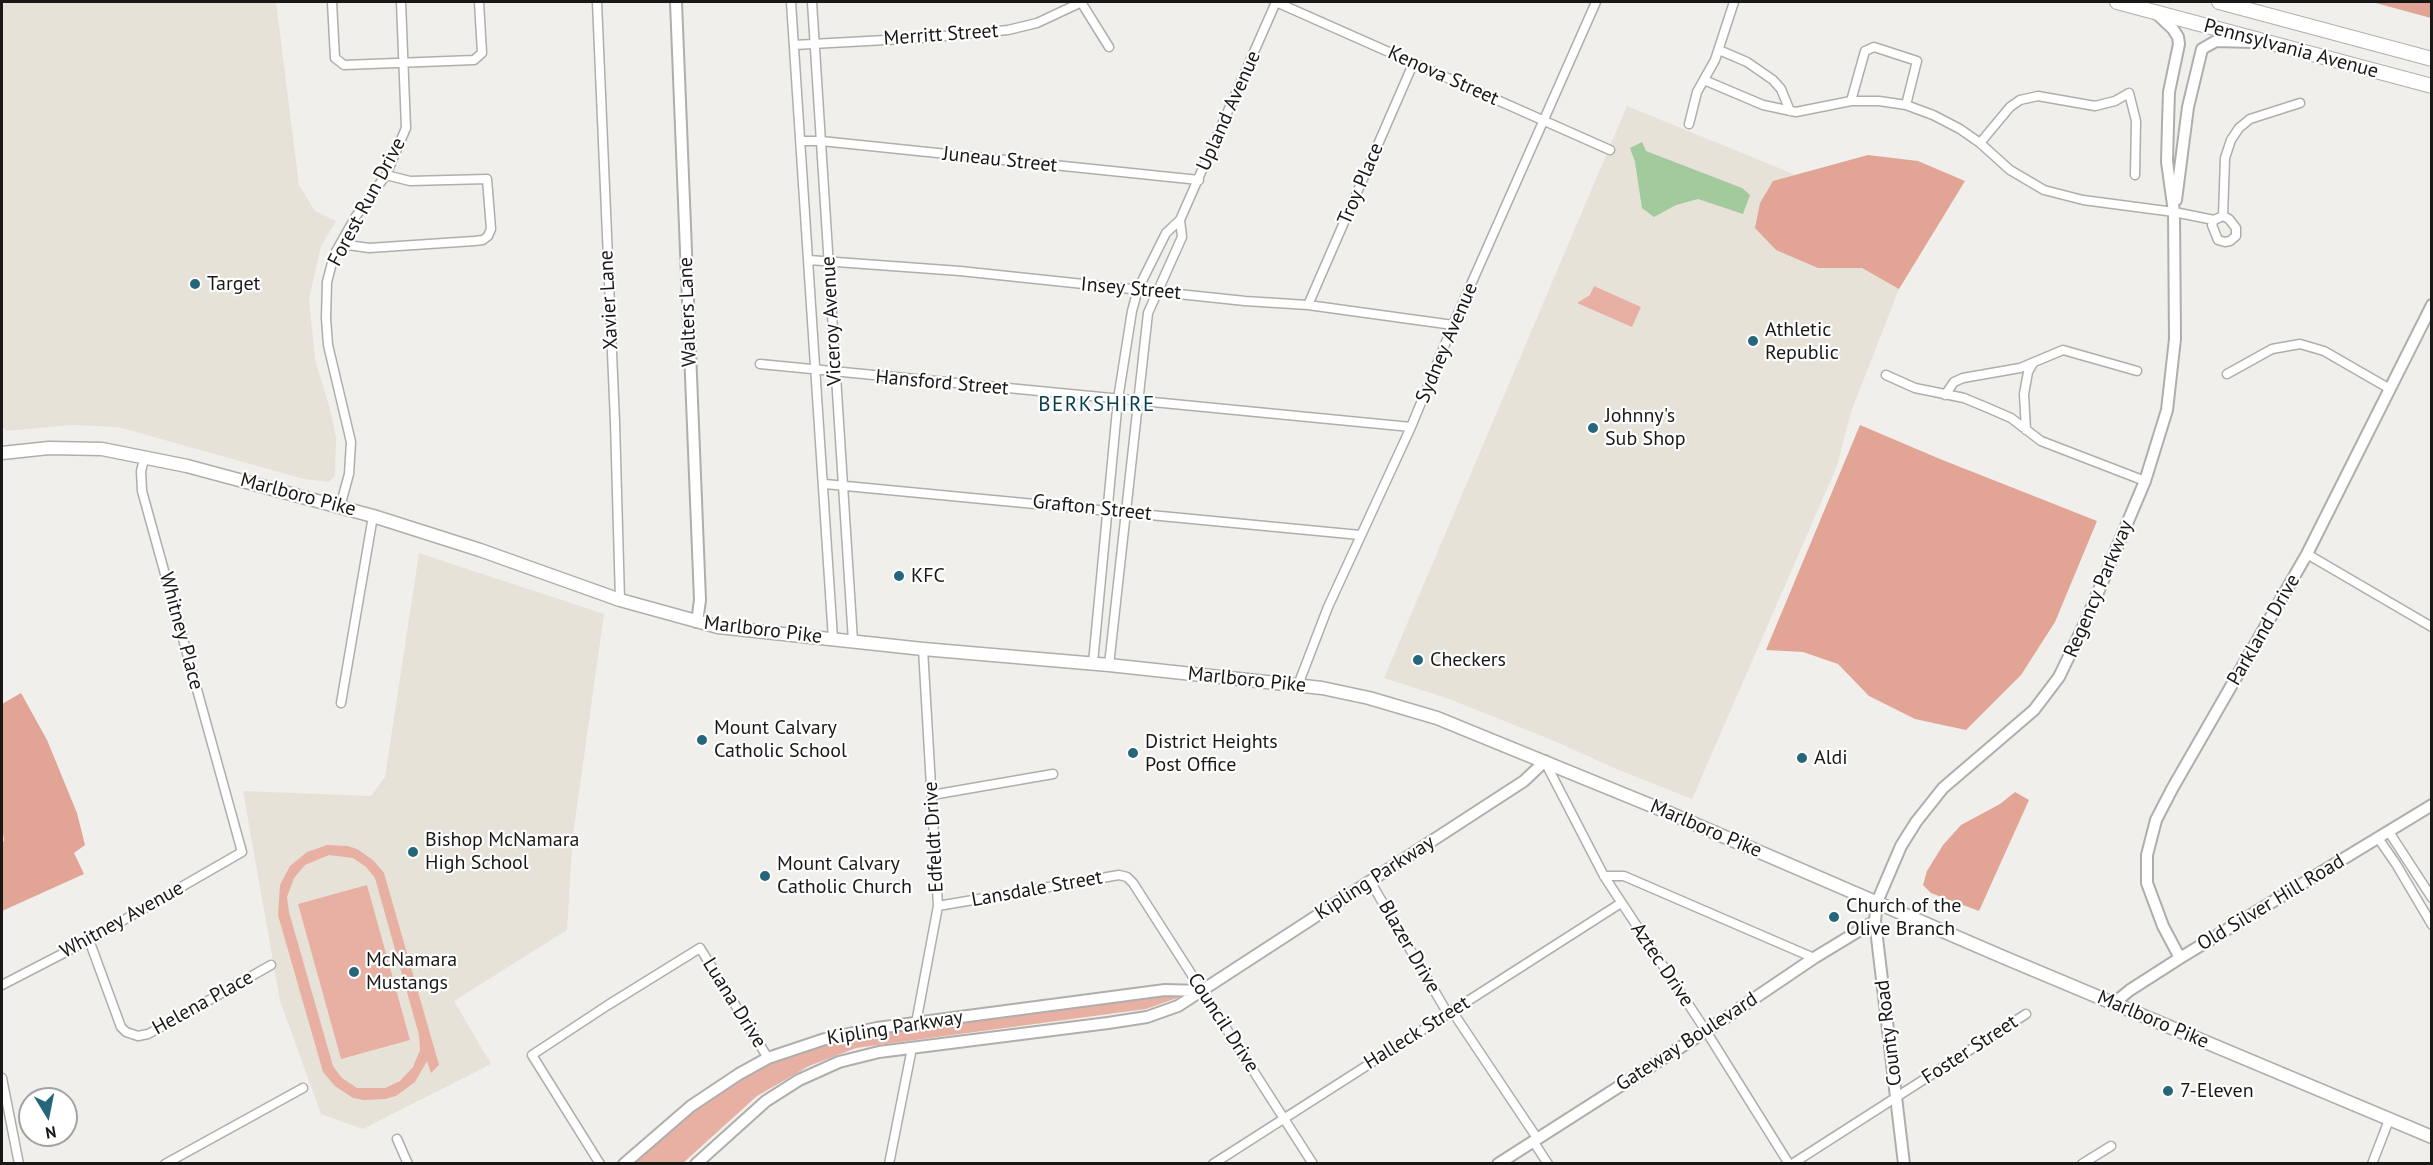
<!DOCTYPE html>
<style>
body{margin:0}
#map{position:relative;width:2433px;height:1165px;overflow:hidden;background:#f0efec;font-family:"PT Sans",sans-serif}
canvas{display:block}
.frame{position:absolute;inset:0;border:3px solid #191817;pointer-events:none}
.north{position:absolute;left:18px;top:1087px;width:60px;height:60px;box-sizing:border-box;background:#fff;border:2px solid #a3a3a2;border-radius:50%;rotate:170deg;font-size:16px;font-weight:700;line-height:24px;text-align:center;color:#191817}
.north::after{content:'';display:block;margin:auto;width:21px;height:27px;background:#25667a;clip-path:polygon(50% 0,100% 100%,50% 72%,0 100%)}
</style>
<div id="map">
<canvas width="2433" height="1165"></canvas>
<div class="frame"></div>
<div class="north">N</div>
</div>
<script>
const context = document.querySelector('canvas').getContext('2d');
context.lineJoin = 'round';
function paint(path, color) { context.fillStyle = color; context.fill(path, 'evenodd'); }
const shape = rows => new Path2D(rows.map(r => 'M' + r).join(''));
function stroke(path, color, width, dash) { context.strokeStyle = color; context.lineWidth = width; context.lineCap = dash ? 'butt' : 'round'; context.setLineDash(dash || []); context.stroke(path); }
function label(font, color, halo, rows, align = 'center') {
  context.font = font + ' "PT Sans",sans-serif'; context.lineWidth = 4.5; context.setLineDash([]); context.textBaseline = 'middle'; context.strokeStyle = halo; context.fillStyle = color; for (const [text, x, y, turn = 0] of rows) {
    context.save(); context.translate(x, y); context.rotate((+turn || 0) * Math.PI / 180); context.textAlign = isNaN(turn) ? turn : align; if (halo) context.strokeText(text, 0, 0); context.fillText(text, 0, 0); context.restore();
  }
}
const built = shape([
 [2,2,276,2,299,185,315,211,336,221,321,246,309,299,315,359,331,413,336,438,335,476,329,482,304,479,118,427,72,425,7,431,2,427],
 [1627,106,1796,175,1773,181,1818,268,1862,268,1899,289,1851,412,1837,466,1692,799,1614,768,1552,740,1449,699,1384,678],
 [419,553,604,614,573,835,567,930,454,1001,491,1064,363,1129,321,1114,280,1001,243,791,371,796,385,777]
]);
const green = shape([
 [1594,286,1641,307,1632,327,1577,303,1590,295],
 [327,845,348,846,357,849,373,860,384,873,439,1065,431,1073,427,1061,415,1082,396,1096,385,1099,364,1100,353,1098,335,1086,323,1072,278,915,280,885,290,866,307,852],
 [329,855,353,858,366,867,375,878,419,1035,420,1050,413,1067,400,1081,385,1088,357,1088,342,1078,333,1066,289,912,287,897,294,878,305,865],
 [367,885,410,1040,341,1059,298,904],
 [1174,992,1179,994,1177,998,1146,1009,856,1048,809,1066,757,1096,683,1163,632,1164,694,1108,763,1065,804,1048,889,1030]
]);
const forest = shape([
 [2372,2,2431,2,2431,18],
 [1868,155,1918,161,1965,181,1899,289,1862,268,1818,268,1776,250,1755,228,1760,203,1773,181],
 [1860,425,1940,459,2097,521,2055,622,2021,675,1966,730,1915,719,1869,696,1838,664,1803,652,1766,650],
 [21,693,47,740,77,813,85,845,74,853,84,874,2,911,2,845,4,840,2,828,2,704],
 [2015,792,2029,800,1979,911,1931,893,1923,885,1927,871,1943,845,1961,825,2000,804]
]);
const water = shape([
 [1642,142,1646,151,1742,188,1750,195,1743,214,1698,199,1676,205,1654,217,1642,208,1635,162,1630,148]
]);
const minor = shape([
 [332,2,335,58,344,65,474,60,482,53,479,2],
 [597,2,615,422,620,600],
 [791,2,833,639],
 [812,2,853,641],
 [1081,2,1109,47],
 [1276,2,1610,150],
 [794,45,922,38,1008,30,1037,23,1082,2],
 [1719,50,1747,62,1773,80,1781,89,1790,111],
 [1704,80,1763,105,1796,112,1851,101,1879,101,1906,105,1933,115,1960,129,1980,143,2010,170,2044,190,2083,200,2174,212,2214,220,2223,216,2225,158,2231,140,2239,128,2250,119,2300,103],
 [1851,101,1865,51,1874,47,1917,61,1906,105],
 [1689,124,1697,92,1715,60,1734,2],
 [801,141,821,141,1199,180],
 [1980,143,2010,107,2020,100,2038,96,2095,106,2115,101,2129,93,2136,121,2135,175],
 [2214,220,2212,225,2218,240,2225,242,2230,241,2236,236,2236,228,2229,219,2223,216],
 [341,244,369,248,474,241,483,240,488,236,491,229,487,179,410,181,386,175],
 [809,260,960,271,1245,301,1308,305,1453,325],
 [1308,305,1413,64],
 [760,364,1411,427],
 [2227,374,2272,349,2300,344,2324,351,2390,389],
 [1886,375,1915,388,1964,398,1988,408,2011,418,2041,441,2145,481],
 [1945,395,1954,382,1963,378,2020,368,2063,350,2137,371],
 [2026,430,2024,394,2028,372,2032,365],
 [825,484,1360,535],
 [340,507,349,474,351,442,328,345,326,318,327,282,334,255,356,216,386,175,406,128,401,2],
 [2307,554,2432,627],
 [1093,663,1118,399,1132,311,1138,289,1166,233,1180,220,1276,2],
 [1109,665,1148,313,1182,237,1180,220],
 [1298,685,1328,607,1411,427,1453,325,1596,2],
 [341,703,373,516],
 [1545,762,1604,876,1706,1031,1789,1164],
 [932,795,1053,774],
 [2389,832,2432,898],
 [2378,838,2396,864,2432,925],
 [1604,876,1624,876,1814,958],
 [1370,881,1448,1014],
 [938,906,1119,875,1127,877,1133,883,1313,1164],
 [89,940,121,1027,126,1032,138,1036,148,1034,176,1019,271,965],
 [2,985,89,940,242,852,142,491,141,471,145,456],
 [1452,1011,1537,1138],
 [916,1023,938,906,923,649],
 [2,1078,19,1164],
 [397,1139,408,1164],
 [1533,1141,1548,1164],
 [165,1164,303,1088],
 [600,1164,532,1055,608,1005,700,948,768,1058],
 [889,1164,912,1048],
 [1213,1164,1621,903],
 [1792,1164,2026,1014],
 [2082,1164,2111,1146],
 [2372,1164,2389,1120]
]);
const tertiary = shape([
 [676,2,700,600,697,622],
 [2176,200,2188,107,2202,49,2216,41,2252,42],
 [2180,958,2163,926,2147,883,2147,855,2156,820,2172,789,2307,554,2432,305],
 [2113,1004,2130,990,2180,958,2432,805],
 [624,1164,691,1106,739,1074,768,1058,825,1039,877,1028,1165,990,1202,991],
 [696,1164,766,1101,799,1080,839,1062,879,1052,1108,1023,1147,1017,1178,1006,1524,781,1545,761],
 [1498,1164,1706,1031,1814,958,1875,921],
 [1904,1164,1875,921,1877,902,1901,846,1916,822,1943,788,2034,710,2059,677,2085,623,2145,481,2167,410,2175,339,2174,212,2167,162,2168,124,2169,92,2179,44,2178,37,2173,29,2156,13]
]);
const secondary = shape([
 [2,453,49,448,102,449,187,466,373,516,480,550,620,600,718,627,923,649,1109,665,1322,688,1369,698,1437,718,1667,812,2003,957,2432,1137]
]);
const trunk = shape([
 [2117,2,2432,86],
 [2219,2,2432,59]
]);
const markers = [
 [195,284,6,"#25667a"],
 [1753,341,6,"#25667a"],
 [1593,428,6,"#25667a"],
 [899,576,6,"#25667a"],
 [1418,660,6,"#25667a"],
 [702,740,6,"#25667a"],
 [1133,753,6,"#25667a"],
 [1802,758,6,"#25667a"],
 [413,852,6,"#25667a"],
 [765,876,6,"#25667a"],
 [1834,917,6,"#25667a"],
 [354,972,6,"#25667a"],
 [2168,1091,6,"#25667a"]
];
const streetNames = [
 ["Merritt Street",941,35,-4],
 ["Pennsylvania Avenue",2291,49,15],
 ["Kenova Street",1443,76,24],
 ["Upland Avenue",1229,111,-66],
 ["Juneau Street",1000,160,6],
 ["Troy Place",1361,184,-67],
 ["Forest Run Drive",367,202,-62],
 ["Insey Street",1131,289,5],
 ["Xavier Lane",609,300,-93],
 ["Walters Lane",688,312,-92],
 ["Viceroy Avenue",832,321,-93],
 ["Sydney Avenue",1447,343,-67],
 ["Hansford Street",942,383,5],
 ["Marlboro Pike",298,495,15],
 ["Grafton Street",1092,508,6],
 ["Regency Parkway",2099,589,-67],
 ["Marlboro Pike",763,630,7],
 ["Parkland Drive",2264,630,-60],
 ["Whitney Place",181,631,75],
 ["Marlboro Pike",1247,680,6],
 ["Marlboro Pike",1706,829,23],
 ["Edfeldt Drive",934,837,-93],
 ["Kipling Parkway",1375,878,-33],
 ["Lansdale Street",1037,889,-10],
 ["Old Silver Hill Road",2271,903,-31],
 ["Whitney Avenue",122,920,-29],
 ["Blazer Drive",1409,947,60],
 ["Aztec Drive",1662,965,56],
 ["Helena Place",203,1003,-29],
 ["Luana Drive",734,1003,58],
 ["Marlboro Pike",2153,1020,23],
 ["Council Drive",1223,1023,57],
 ["Kipling Parkway",895,1028,-9],
 ["Halleck Street",1417,1033,-32],
 ["County Road",1889,1033,-97],
 ["Gateway Boulevard",1687,1042,-33],
 ["Foster Street",1970,1050,-33]
];
const poiNames = [
 ["Target",207,284],
 ["Athletic",1765,330],
 ["Republic",1765,353],
 ["Johnny's",1605,416],
 ["Sub Shop",1605,439],
 ["KFC",911,576],
 ["Checkers",1430,660],
 ["Mount Calvary",714,728],
 ["Catholic School",714,751],
 ["District Heights",1145,742],
 ["Post Office",1145,765],
 ["Aldi",1814,758],
 ["Bishop McNamara",425,840],
 ["High School",425,863],
 ["Mount Calvary",777,864],
 ["Catholic Church",777,887],
 ["Church of the",1846,906],
 ["Olive Branch",1846,929],
 ["McNamara",366,960],
 ["Mustangs",366,983],
 ["7-Eleven",2180,1091]
];
const neighbourhoodNames = [
 ["BERKSHIRE",1097,405]
];
paint(built, '#e7e2d8');
paint(green, '#e8b0a2');
paint(forest, '#e1a495');
paint(water, '#a2ca9c');
stroke(minor, '#afaeab', 11);
stroke(tertiary, '#afaeab', 14);
stroke(secondary, '#afaeab', 15);
stroke(trunk, '#afaeab', 16);
stroke(minor, '#fff', 8);
stroke(tertiary, '#fff', 10);
stroke(secondary, '#fff', 12);
stroke(trunk, '#fff', 14);
for (const [x, y, r, color] of markers) { const dot = new Path2D(); dot.arc(x, y, r, 0, 2 * Math.PI); context.fillStyle = color; context.fill(dot); stroke(dot, '#fff', 2); }
label('20px', '#191817', '#fff', streetNames);
label('20px', '#191817', '#fff', poiNames, 'left');
context.letterSpacing = '1.5px';
label('21px', '#053f4e', '#fff', neighbourhoodNames);
context.letterSpacing = '0px';
</script>
